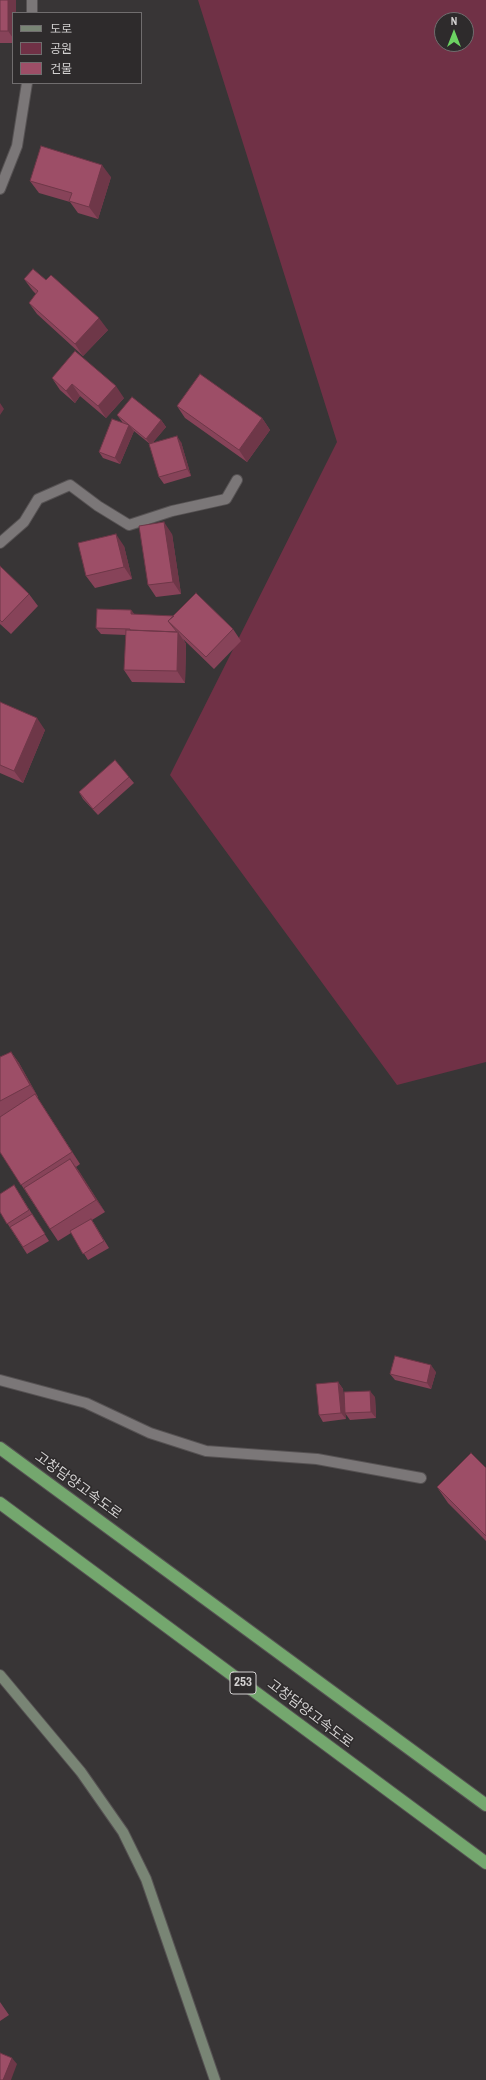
<!DOCTYPE html>
<meta charset="utf-8">
<style>
body{margin:0}
#map{position:relative;width:486px;height:2080px;overflow:hidden;background:#383536;font-family:"Archivo Narrow","Noto Sans KR",sans-serif}
canvas{display:block}
.legend{position:absolute;left:12px;top:12px;width:130px;height:72px;box-sizing:border-box;background:#2e2b2c;border:1px solid #706d6e;margin:0;padding:5px 7px;list-style:none;font-size:12px;color:#d3d1d1}
.legend li{display:flex;align-items:center;gap:8px;height:20px}
.legend b{width:20px;border:1px solid #706d6e}
.north{position:absolute;left:434px;top:12px;width:40px;height:40px;box-sizing:border-box;background:#2e2b2c;border:1px solid #706d6e;border-radius:50%;rotate:0deg;font-size:11px;font-weight:700;line-height:16px;text-align:center;color:#d3d1d1}
.north::after{content:'';display:block;margin:auto;width:14px;height:18px;background:#6cd362;clip-path:polygon(50% 0,100% 100%,50% 72%,0 100%)}
</style>
<div id="map">
<canvas width="486" height="2080"></canvas>
<ul class="legend">
<li><b style="height:5px;background:#798575"></b>도로</li>
<li><b style="height:11px;background:#703146"></b>공원</li>
<li><b style="height:11px;background:#9d4e67"></b>건물</li>
</ul>
<div class="north">N</div>
</div>
<script>
const context = document.querySelector('canvas').getContext('2d');
context.lineJoin = 'round';
function paint(path, color) { context.fillStyle = color; context.fill(path, 'evenodd'); }
const shape = rows => new Path2D(rows.map(r => 'M' + r).join(''));
function stroke(path, color, width, dash) { context.strokeStyle = color; context.lineWidth = width; context.lineCap = dash ? 'butt' : 'round'; context.setLineDash(dash || []); context.stroke(path); }
function label(font, color, halo, rows, align = 'center') {
  context.font = font + ' "Archivo Narrow","Noto Sans KR",sans-serif'; context.lineWidth = 3; context.setLineDash([]); context.textBaseline = 'middle'; context.strokeStyle = halo; context.fillStyle = color; for (const [text, x, y, turn = 0] of rows) {
    context.save(); context.translate(x, y); context.rotate((+turn || 0) * Math.PI / 180); context.textAlign = isNaN(turn) ? turn : align; if (halo) context.strokeText(text, 0, 0); context.fillText(text, 0, 0); context.restore();
  }
}
const green = shape([
 [198,0,486,0,486,1062,397,1085,170,775,337,442],
 [442,20,466,20,466,44,442,44]
]);
const lane = shape([
 [0,1380,86,1403,150,1433,206,1451,317,1459,421,1478]
]);
const street = shape([
 [32,13,32,0],
 [0,189,17,146,27,83],
 [0,543,24,522,38,499,70,485,98,506,129,525,172,511,226,499,237,480]
]);
const secondary = shape([
 [0,1675,81,1772,123,1832,146,1879,215,2080]
]);
const highway = shape([
 [0,1448,486,1805],
 [0,1503,486,1863]
]);
const wall = shape([
 [0,0,13,13,13,43,0,43],
 [111,177,98,219,78,213,70,202,39,193,30,181],
 [24,279,108,330,83,356,37,314,29,303,36,294,33,291],
 [52,378,124,398,106,418,80,396,75,403,60,390],
 [177,406,262,418,270,430,247,462,185,418],
 [117,415,161,420,166,427,153,442,181,442,191,476,164,484,159,477,150,444,134,431,120,464,103,458,99,452,123,423],
 [172,534,181,594,156,597,148,585],
 [124,546,132,579,95,588,86,576],
 [0,566,29,594,38,606,11,634,0,624],
 [131,610,134,614,233,629,241,641,214,669,183,639,186,644,185,683,132,682,124,670,126,635,101,634,96,628],
 [0,702,45,730,23,783,0,773],
 [129,777,134,783,98,815,83,799,79,792],
 [11,1052,19,1063,38,1097,37,1097,80,1164,76,1167,105,1212,92,1220,109,1248,88,1260,71,1233,58,1241,50,1229,0,1152,0,1057],
 [14,1185,49,1241,27,1254,0,1212],
 [436,1372,431,1389,395,1380,390,1374],
 [338,1382,343,1389,345,1412,375,1397,376,1418,350,1420,345,1413,346,1419,323,1422,319,1415],
 [486,1468,486,1541,448,1503,437,1487],
 [0,2002,9,2015,0,2021]
]);
const shadedWall = shape([
 [8,0,16,0,16,13,13,13,13,38,8,31],
 [102,165,111,177,98,219,89,207],
 [99,318,108,330,83,356,75,344],
 [72,384,80,396,75,403,66,391],
 [116,386,124,398,106,418,98,406],
 [0,403,4,409,0,415],
 [262,418,270,430,247,462,239,450],
 [161,420,166,427,151,445,146,439],
 [129,425,134,431,120,464,115,458],
 [177,436,181,442,191,476,187,469],
 [164,522,172,534,181,594,173,582],
 [116,534,124,546,132,579,124,567],
 [131,610,136,616,131,614],
 [178,632,186,644,185,683,177,671],
 [37,718,45,730,23,783,14,771],
 [11,1052,19,1063,38,1097,30,1085],
 [35,1094,43,1106,80,1164,72,1152],
 [70,1159,79,1171,105,1212,96,1200],
 [431,1365,436,1372,431,1389,427,1383],
 [338,1382,343,1389,346,1419,341,1413],
 [370,1391,375,1397,376,1418,371,1412],
 [12,2058,17,2064,11,2080,3,2080]
]);
const building = shape([
 [0,0,8,0,8,31,0,31,0,0],
 [41,146,102,165,89,207,69,201,72,193,30,181,41,146],
 [33,269,46,280,51,275,99,318,75,344,29,303,38,291,24,279,33,269],
 [75,351,116,386,98,406,72,384,66,391,52,378,75,351],
 [200,374,262,418,239,450,177,406,200,374],
 [132,397,161,420,146,439,117,415,132,397],
 [112,419,129,425,115,458,99,452,112,419],
 [177,436,187,469,159,477,149,444,177,436],
 [164,522,173,582,148,585,139,526,164,522],
 [116,534,124,567,86,576,78,543,116,534],
 [0,566,29,594,2,622,0,620,0,566],
 [196,593,233,629,206,657,168,621,196,593],
 [97,609,131,610,131,614,174,616,168,621,177,632,130,630,130,629,96,628,97,609],
 [126,630,178,632,177,671,124,670,126,630],
 [0,702,37,718,14,771,0,765,0,702],
 [115,760,129,777,93,809,79,792,115,760],
 [11,1052,30,1085,0,1101,0,1057,11,1052],
 [35,1094,72,1152,21,1185,0,1152,0,1117,35,1094],
 [70,1159,96,1200,50,1229,24,1188,70,1159],
 [14,1185,29,1210,7,1224,0,1212,0,1194,14,1185],
 [32,1214,45,1234,23,1247,10,1227,32,1214],
 [91,1219,104,1241,83,1254,70,1231,91,1219],
 [395,1356,431,1365,427,1383,390,1374,395,1356],
 [338,1382,341,1413,319,1415,316,1384,338,1382],
 [370,1391,371,1412,345,1413,344,1392,370,1391],
 [471,1453,486,1468,486,1536,437,1487,471,1453],
 [0,2053,12,2058,3,2080,0,2080,0,2053]
]);
const shields = [
 [243,1683,26]
];
const shieldNames = [
 ["253",243,1683]
];
const streetNames = [
 ["고창담양고속도로",78,1486,36],
 ["고창담양고속도로",310,1714,37]
];
paint(green, '#703146');
stroke(lane, '#565253', 12);
stroke(street, '#565253', 12);
stroke(secondary, '#565253', 12);
stroke(highway, '#565253', 14);
stroke(lane, '#7b7778', 10);
stroke(street, '#7b7778', 10);
stroke(secondary, '#798575', 10);
stroke(highway, '#74a76e', 12);
paint(wall, '#874359');
paint(shadedWall, '#6e3748');
paint(building, '#9d4e67');
stroke(building, '#6e3748', 1);
for (const [x, y, w] of shields) { const box = new Path2D(); box.roundRect(x - w / 2, y - 11, w, 22, 3); context.fillStyle = '#2e2b2c'; context.fill(box); stroke(box, '#d3d1d1', 1); }
label('bold 13px', '#d3d1d1', null, shieldNames);
label('14px', '#d3d1d1', '#2e2b2c', streetNames);
</script>
